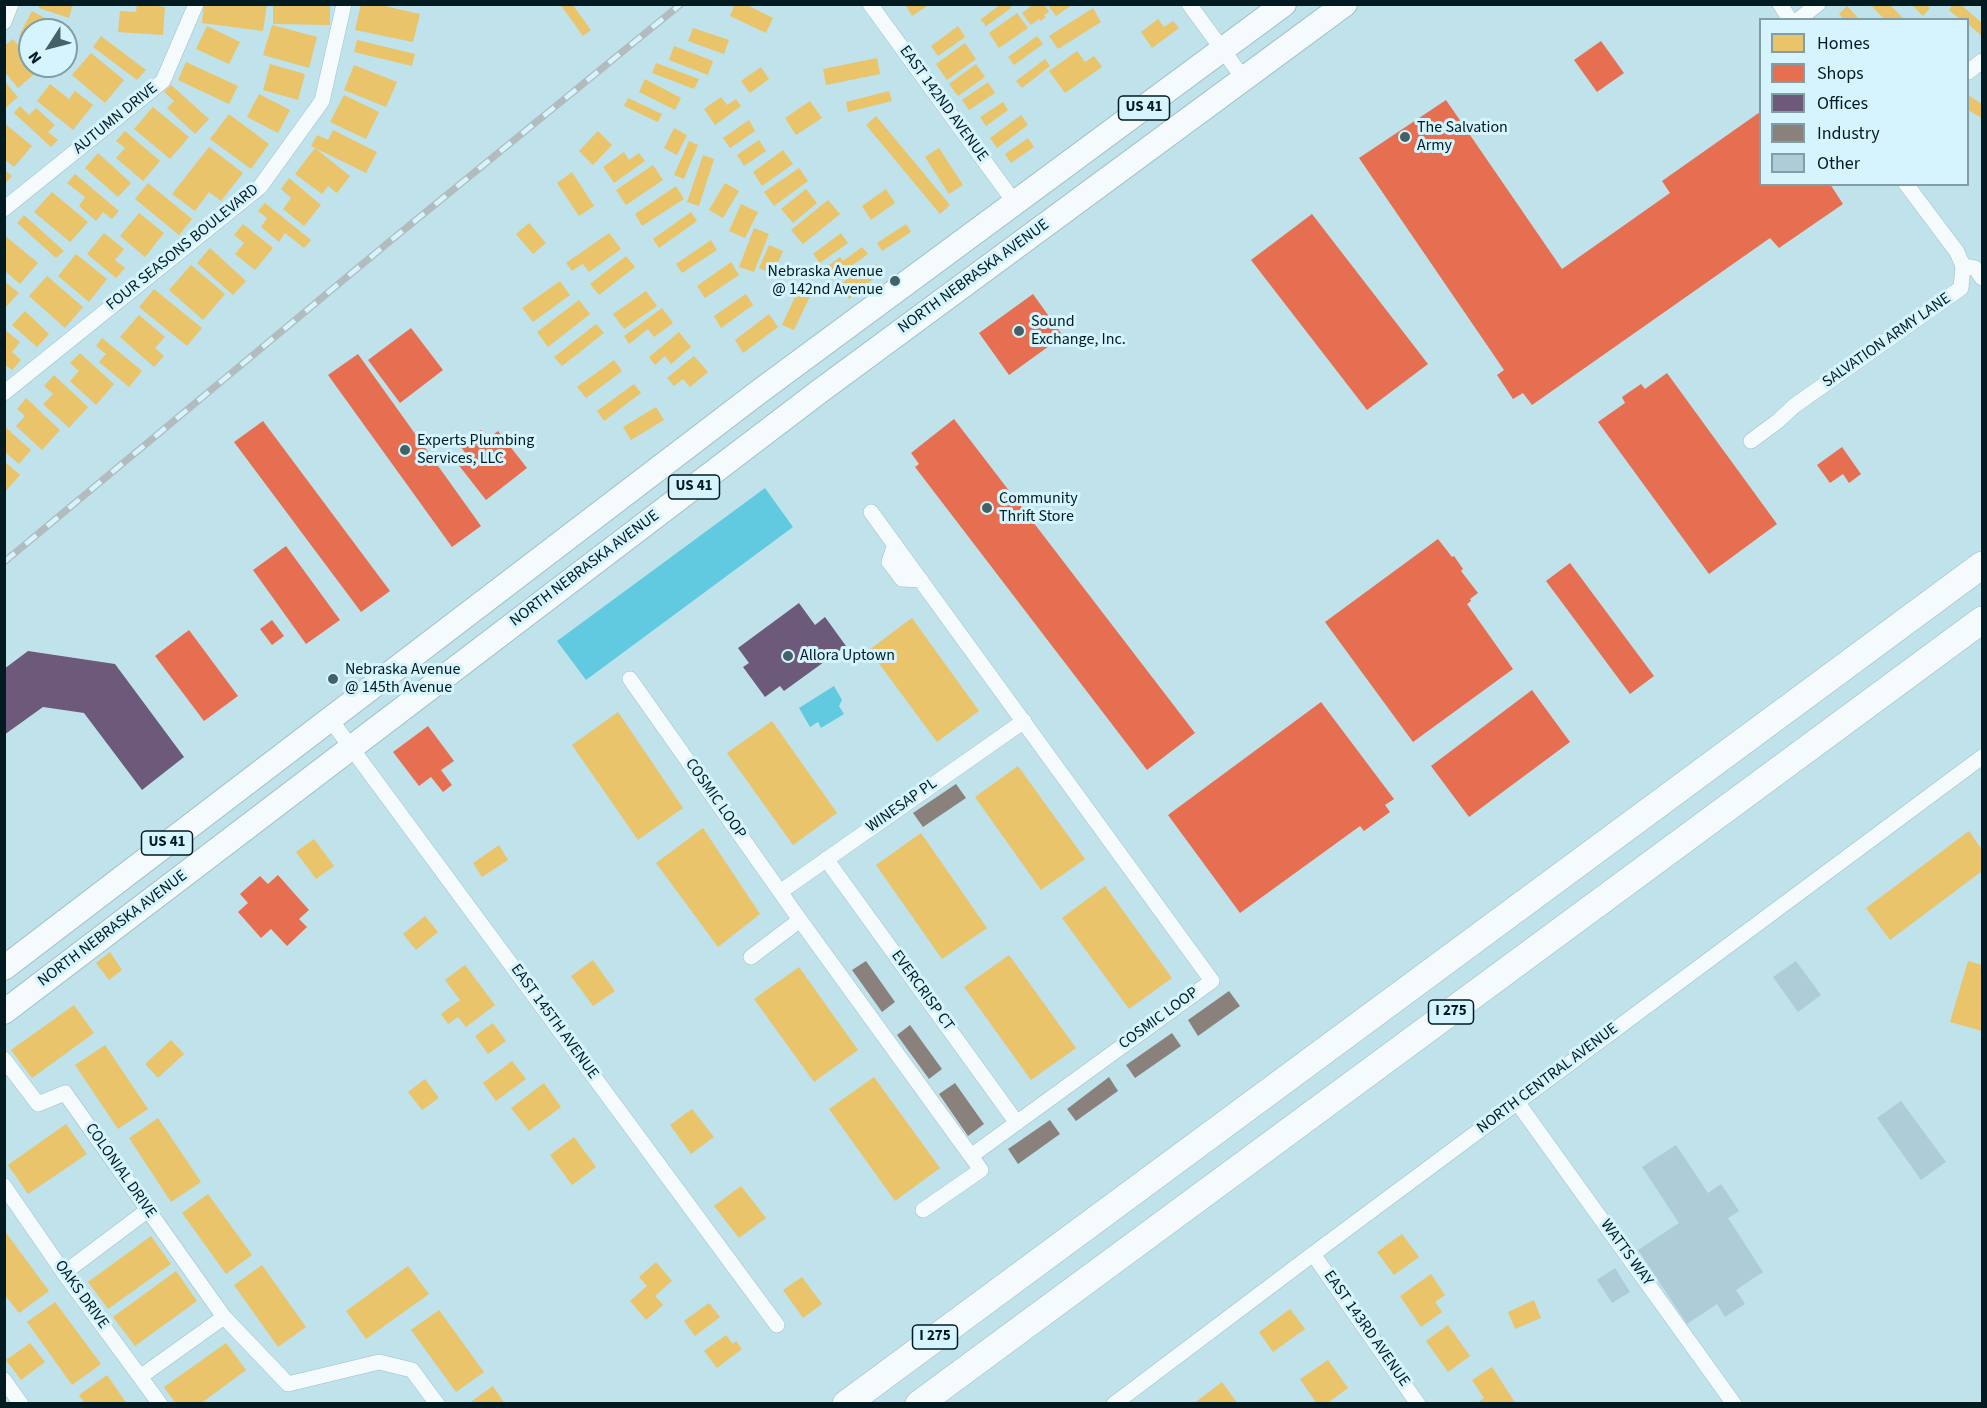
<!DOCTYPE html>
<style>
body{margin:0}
#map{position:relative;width:1987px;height:1408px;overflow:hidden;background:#bfe2eb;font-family:"Source Sans 3",sans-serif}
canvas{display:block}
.frame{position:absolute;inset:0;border:6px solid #021b21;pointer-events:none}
.legend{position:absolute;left:1759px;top:18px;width:210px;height:168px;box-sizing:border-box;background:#d5f4fd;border:2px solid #819da5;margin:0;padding:8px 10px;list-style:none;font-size:18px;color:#021b21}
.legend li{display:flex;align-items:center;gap:12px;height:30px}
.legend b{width:30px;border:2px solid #819da5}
.north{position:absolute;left:18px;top:18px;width:60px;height:60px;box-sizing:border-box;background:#d5f4fd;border:2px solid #819da5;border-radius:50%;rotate:234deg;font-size:16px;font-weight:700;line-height:24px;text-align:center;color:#021b21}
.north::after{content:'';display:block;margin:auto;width:21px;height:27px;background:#446168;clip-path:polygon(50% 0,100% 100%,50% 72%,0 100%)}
</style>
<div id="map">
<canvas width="1987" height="1408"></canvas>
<div class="frame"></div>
<ul class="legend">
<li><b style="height:16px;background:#e9c46a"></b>Homes</li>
<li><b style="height:16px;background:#e76f51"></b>Shops</li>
<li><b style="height:16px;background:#6d597a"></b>Offices</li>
<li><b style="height:16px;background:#8a817c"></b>Industry</li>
<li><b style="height:16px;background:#aecbd8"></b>Other</li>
</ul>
<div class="north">N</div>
</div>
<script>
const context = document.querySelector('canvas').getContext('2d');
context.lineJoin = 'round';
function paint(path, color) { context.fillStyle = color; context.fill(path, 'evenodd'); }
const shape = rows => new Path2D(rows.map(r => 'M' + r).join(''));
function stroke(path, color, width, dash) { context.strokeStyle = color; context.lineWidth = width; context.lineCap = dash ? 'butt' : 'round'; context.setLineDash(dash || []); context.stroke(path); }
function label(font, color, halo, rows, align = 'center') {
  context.font = font + ' "Source Sans 3",sans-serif'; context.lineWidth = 6; context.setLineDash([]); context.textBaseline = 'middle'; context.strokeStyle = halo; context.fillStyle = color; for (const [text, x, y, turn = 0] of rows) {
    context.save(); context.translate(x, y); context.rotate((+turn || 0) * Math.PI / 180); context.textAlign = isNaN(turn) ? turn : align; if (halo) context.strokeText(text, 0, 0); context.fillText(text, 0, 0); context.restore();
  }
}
const water = shape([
 [765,488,793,527,586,680,557,641],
 [834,686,842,700,839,706,844,714,821,728,818,722,810,727,799,708]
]);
const homes = shape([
 [40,4,73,4,69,18,39,8],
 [137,4,165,7,163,35,118,32,120,11,136,12],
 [204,4,267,4,263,31,202,23],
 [273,4,330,5,330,25,273,24],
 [361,4,376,4,420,14,413,42,355,30],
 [560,4,572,4,591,30,583,36],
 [735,4,745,4,773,18,766,33,730,16],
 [905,4,930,4,912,16],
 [1001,4,1009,4,1011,8,985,27,985,24,980,20],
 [1034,4,1044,4,1049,12,1044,15,1046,17,1041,21,1039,19,1031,25,1022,13],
 [1053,4,1073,4,1056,16,1049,7],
 [1870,4,1889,4,1903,18,1885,20],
 [1911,4,1926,4,1930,8,1923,16],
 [1953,4,1960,4,1982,23,1982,36,1968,24,1968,20,1961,20,1949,10],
 [1847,6,1860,20,1844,20,1839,14],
 [1093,8,1101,22,1058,49,1049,36],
 [32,11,74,34,66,49,66,30,30,30,30,42,19,36],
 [1017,13,1028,28,999,48,989,33],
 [1158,19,1164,27,1173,21,1179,28,1152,48,1141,32],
 [272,25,317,37,309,68,263,55],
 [207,26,240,42,229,64,196,49],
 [958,26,965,37,938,56,931,46],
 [693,28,729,40,724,54,688,41],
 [101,36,146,70,137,80,93,47],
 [1037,36,1043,44,1014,65,1008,57],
 [13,39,30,59,30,66,36,66,39,70,18,88,4,71,4,46],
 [357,40,415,54,412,66,354,52],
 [965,43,976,59,947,80,936,64],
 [674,46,713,61,708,75,669,60],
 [1077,51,1085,62,1094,56,1102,67,1065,93,1049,71],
 [91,53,124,80,105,103,72,75],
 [877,58,880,74,826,85,823,69],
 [1045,59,1050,66,1022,88,1016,81],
 [186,62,238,86,229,104,178,80],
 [656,63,699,79,694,89,652,73],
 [270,64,305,74,298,100,263,90],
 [976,64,985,77,958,96,949,84],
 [354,65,397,82,386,107,344,90],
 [761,67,769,79,750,93,741,81],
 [645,79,681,98,675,110,639,92],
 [4,81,18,97,4,109],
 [988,82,995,93,969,110,962,100],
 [50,84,69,99,75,91,93,105,73,130,37,101],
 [171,85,209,119,195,134,167,108,174,101,164,92],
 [889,91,892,101,848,112,846,102],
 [259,94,290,110,278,133,247,117],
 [344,95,379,112,366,139,330,122],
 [1968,95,1982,104,1982,118,1968,110],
 [721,97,727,105,736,99,741,106,715,125,704,109],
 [628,98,662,114,658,122,624,106],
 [810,101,822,118,796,135,785,118],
 [1003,102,1008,110,986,126,980,117],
 [20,106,29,115,36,108,55,125,48,132,58,140,51,147,14,113],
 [153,107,189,137,170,159,134,129],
 [229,114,269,144,251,169,210,139],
 [1021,115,1028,125,997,148,990,138],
 [876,116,950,205,940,214,866,125],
 [749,120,755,131,730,148,723,138],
 [4,123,32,146,14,167,4,159],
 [674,128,687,135,677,155,664,148],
 [333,130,377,152,366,173,311,146,317,135,328,140],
 [125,131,160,161,143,181,116,158,125,148,116,141],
 [598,131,612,145,593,165,579,151],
 [1028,138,1034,147,1011,163,1005,154],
 [759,140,766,151,744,166,737,155],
 [689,141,698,145,684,179,674,175],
 [209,147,243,173,221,201,209,192,195,211,172,194],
 [315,148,350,176,337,193,328,186,322,194,295,174],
 [939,148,963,185,949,194,925,157],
 [783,150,793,164,762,186,753,172],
 [624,152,629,160,639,153,645,161,614,183,603,167],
 [98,153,131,183,118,197,85,168],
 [703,155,714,159,699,206,687,202],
 [653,165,663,180,626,205,616,190],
 [799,168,808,181,774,206,764,192],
 [4,169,12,176,4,185],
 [572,172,594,206,579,216,557,183],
 [75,174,119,211,112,219,103,212,96,221,79,206,85,197,67,183],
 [289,178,321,205,304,226,283,209,291,198,281,189],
 [148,183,192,219,179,235,135,199],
 [725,183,739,191,723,218,709,210],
 [676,186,684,199,642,226,635,214],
 [806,189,817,203,793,223,781,209],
 [886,189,895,203,871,220,862,206],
 [52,192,88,222,70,242,34,212],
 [828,200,840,214,803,244,791,230],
 [265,203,311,240,304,248,285,233,279,242,261,227,267,218,258,211],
 [741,204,758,212,745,238,729,231],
 [691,212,697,221,659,248,653,239],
 [139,213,164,233,145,257,120,236],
 [24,215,64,251,56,258,17,223],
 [529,223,546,243,533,254,516,234],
 [243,224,273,248,255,270,235,254,244,243,234,235],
 [906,224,911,232,882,251,877,243],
 [754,228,769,234,754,272,739,267],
 [104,233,124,249,115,260,125,268,116,278,87,254],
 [609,233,621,249,589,272,583,264,572,271,566,263],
 [841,233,848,243,820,263,813,254],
 [4,235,38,263,20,284,4,270],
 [711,240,717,250,682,273,676,264],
 [769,245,783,251,773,274,759,268],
 [862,247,868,254,832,280,827,272,830,270,828,266,840,257,843,261],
 [210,248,246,281,233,295,197,263],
 [76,254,107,279,89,302,58,276],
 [626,256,635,267,599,295,590,284],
 [731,262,739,275,705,298,697,286],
 [877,264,883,271,849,299,843,292,846,289,841,284,853,274,858,280],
 [191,265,225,294,203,320,169,290],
 [47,276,83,307,65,328,29,296],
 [4,281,19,293,4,309],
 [560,281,570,295,533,322,522,308],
 [802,282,814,288,794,330,782,325],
 [154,289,202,328,187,346,139,307],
 [646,291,657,306,624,329,613,314],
 [746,294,753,305,721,328,714,316],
 [579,300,590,314,548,347,537,332],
 [662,308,673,323,654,337,648,329,629,344,624,336],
 [25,311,49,334,37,347,12,325],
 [769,314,778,327,743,353,735,340],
 [139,315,165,337,155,348,164,356,154,367,120,337],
 [596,324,604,333,562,366,554,357],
 [4,329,20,342,12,352,21,360,12,370,4,364],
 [679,332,691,347,671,364,665,356,655,365,649,357],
 [102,338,142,371,129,387,99,362,106,354,96,346],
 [80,353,114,384,96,405,70,381,79,371,70,363],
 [694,356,708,372,690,387,683,379,674,386,667,378],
 [614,360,622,371,586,398,577,387],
 [54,375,88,407,69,428,43,404,53,394,44,386],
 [634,384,641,393,604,421,597,411],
 [26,398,60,430,42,450,16,426,25,416,17,409],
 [656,407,664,420,631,440,623,427],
 [4,426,31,450,19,464,4,451],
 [4,461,20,475,4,493],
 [912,618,979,711,937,742,869,650],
 [618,712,683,808,638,840,572,745],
 [772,721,837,813,793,845,727,753],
 [1018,766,1085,859,1041,890,975,797],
 [703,828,760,914,718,947,656,863],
 [1969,831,1982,850,1982,871,1890,940,1866,908],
 [921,833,987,928,942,959,876,865],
 [314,839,334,866,316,879,296,852],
 [499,845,508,860,482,877,473,863],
 [1105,886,1172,978,1129,1009,1062,918],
 [425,916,438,932,416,950,403,934],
 [110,952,122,970,109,980,96,963],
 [1009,955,1076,1048,1031,1080,964,987],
 [593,960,615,991,593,1006,571,976],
 [1968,961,1982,965,1982,1031,1950,1022],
 [465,965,495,1005,466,1027,458,1017,448,1024,441,1014,460,1000,445,980],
 [799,967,858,1050,814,1082,754,999],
 [74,1005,94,1033,32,1078,11,1050],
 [493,1023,506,1041,488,1054,475,1036],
 [171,1040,184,1054,158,1078,145,1064],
 [105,1045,148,1109,118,1129,75,1065],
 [512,1061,526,1079,496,1101,483,1083],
 [874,1077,940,1168,895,1201,829,1109],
 [425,1079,439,1098,422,1110,408,1092],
 [544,1083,561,1107,529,1131,511,1108],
 [692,1109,714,1137,691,1154,670,1125],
 [158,1118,201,1182,171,1202,129,1138],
 [66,1124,87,1154,28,1194,8,1165],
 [574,1137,596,1167,572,1185,550,1155],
 [741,1186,766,1218,739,1238,714,1206],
 [208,1194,252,1255,226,1274,182,1213],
 [4,1230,49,1291,19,1313,4,1294],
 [1402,1234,1419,1257,1394,1275,1377,1252],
 [151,1236,171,1264,108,1309,88,1282],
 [656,1262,672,1281,655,1296,663,1305,646,1320,630,1301,647,1286,639,1277],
 [262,1265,306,1327,278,1347,234,1285],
 [408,1266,429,1294,366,1339,346,1311],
 [176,1271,197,1301,135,1346,113,1317],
 [1431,1274,1445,1295,1435,1302,1442,1312,1421,1327,1400,1296],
 [802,1277,822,1304,803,1318,783,1290],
 [1534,1300,1541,1318,1515,1329,1508,1312],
 [55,1302,101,1364,72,1385,27,1322],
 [709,1303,720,1317,695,1336,684,1321],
 [1290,1309,1305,1329,1273,1352,1259,1332],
 [439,1310,484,1372,456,1392,411,1330],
 [1448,1325,1470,1356,1448,1372,1426,1341],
 [726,1335,733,1344,736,1341,742,1349,717,1368,704,1351],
 [30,1343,45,1362,21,1380,6,1360],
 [226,1343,246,1370,200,1404,176,1404,164,1387],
 [1328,1360,1348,1388,1326,1404,1317,1404,1300,1379],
 [1492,1367,1516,1404,1476,1404,1484,1398,1472,1380],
 [107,1375,127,1404,85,1404,79,1395],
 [1222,1382,1238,1404,1193,1404],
 [493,1386,505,1404,468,1404]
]);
const shops = shape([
 [1601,41,1624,73,1597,92,1574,60],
 [1446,100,1562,269,1670,193,1662,181,1760,112,1760,184,1830,184,1843,204,1779,248,1770,238,1532,405,1523,393,1513,399,1497,375,1504,370,1359,158],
 [1312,214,1428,364,1367,410,1251,260],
 [1033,294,1063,336,1009,375,979,333],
 [411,328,443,370,400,403,368,360],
 [358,354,481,526,452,547,328,375],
 [1667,373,1777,524,1709,574,1598,422,1625,403,1622,397,1641,384,1645,389],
 [954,419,1195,733,1147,770,915,467,919,464,911,453],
 [263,421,390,591,361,612,234,442],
 [481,430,488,439,498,431,527,468,486,500,457,463,467,455,460,446],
 [1842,447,1861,474,1849,483,1843,474,1830,483,1817,465],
 [1438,539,1452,557,1454,556,1463,569,1461,571,1478,593,1470,599,1471,601,1467,604,1513,669,1413,742,1325,622],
 [286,546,340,620,306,644,253,570],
 [1570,563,1654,676,1630,694,1546,581],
 [272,620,284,636,272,645,260,629],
 [189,630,238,696,204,721,155,656],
 [1532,690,1570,742,1469,817,1431,766],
 [1321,702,1394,799,1385,805,1390,812,1364,831,1360,826,1240,913,1168,815],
 [428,726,454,761,441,770,452,785,443,792,431,777,419,786,393,752],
 [278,875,309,910,299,919,307,927,287,946,271,929,261,938,238,912,248,903,240,894,260,876,268,884]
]);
const offices = shape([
 [799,603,815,625,825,617,846,646,784,691,780,686,765,697,743,667,749,663,738,648],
 [28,651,115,664,184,757,142,790,84,713,43,707,4,735,4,669]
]);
const industry = shape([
 [956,784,966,798,923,827,913,813],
 [866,961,895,1002,882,1012,852,970],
 [1229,991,1240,1006,1198,1036,1188,1020],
 [910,1025,942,1069,929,1079,897,1035],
 [1172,1033,1181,1046,1135,1078,1126,1065],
 [1109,1077,1118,1091,1076,1121,1067,1109],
 [955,1083,984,1124,968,1136,939,1094],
 [1050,1120,1060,1134,1018,1164,1008,1149]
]);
const building = shape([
 [1796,961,1821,995,1798,1012,1773,977],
 [1901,1101,1946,1162,1921,1180,1877,1118],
 [1676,1145,1708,1193,1721,1184,1739,1211,1728,1218,1763,1272,1736,1290,1745,1304,1725,1317,1717,1304,1687,1324,1638,1250,1679,1223,1642,1167],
 [1615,1268,1630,1292,1612,1303,1597,1280]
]);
const street = shape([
 [870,4,1015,203],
 [1189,4,1244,79],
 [1780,4,1790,20],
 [1798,20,1818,4],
 [4,22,11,4],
 [1968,72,1982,61],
 [4,209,163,81,196,4],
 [1963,266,1975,268,1982,278],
 [4,393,260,187,322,101,344,4],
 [1751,441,1778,421,1794,406,1961,288,1963,266,1957,252,1906,184],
 [895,544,889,562,902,579,921,580],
 [630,679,800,920,751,957],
 [330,719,777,1325],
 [826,859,1017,1123],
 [780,892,1024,721],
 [800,920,971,1156,1212,981,871,512],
 [4,1059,38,1104,65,1093,224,1317,288,1384,379,1362,412,1370,437,1404],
 [1517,1102,1734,1404],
 [4,1186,64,1273,160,1404],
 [923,1210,981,1170,971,1156],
 [1313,1254,1418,1404],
 [64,1273,148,1210],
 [140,1377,224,1317],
 [4,1380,21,1404],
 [1114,1404,1313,1254,1982,757]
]);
const primary = shape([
 [4,968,760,391,1284,4],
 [4,1012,820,391,1345,4]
]);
const highway = shape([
 [846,1404,1982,565],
 [919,1404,1982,620]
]);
const rail = shape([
 [4,562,389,242,681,4]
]);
const markers = [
 [1405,137,6,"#446168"],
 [895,281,6,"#446168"],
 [1019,331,6,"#446168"],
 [405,450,6,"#446168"],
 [987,508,6,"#446168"],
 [788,656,6,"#446168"],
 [333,679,6,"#446168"]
];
const shields = [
 [1144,108,51],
 [694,487,51],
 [167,843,51],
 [1451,1012,45],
 [935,1337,45]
];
const shieldNames = [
 ["US 41",1144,108],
 ["US 41",694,487],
 ["US 41",167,843],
 ["I 275",1451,1012],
 ["I 275",935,1337]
];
const streetNames = [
 ["EAST 142ND AVENUE",943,104,54],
 ["AUTUMN DRIVE",116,119,-39],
 ["FOUR SEASONS BOULEVARD",183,248,-39],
 ["NORTH NEBRASKA AVENUE",974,277,-36],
 ["SALVATION ARMY LANE",1887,341,-35],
 ["NORTH NEBRASKA AVENUE",585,569,-37],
 ["COSMIC LOOP",715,799,55],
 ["WINESAP PL",902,806,-35],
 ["NORTH NEBRASKA AVENUE",113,929,-37],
 ["EVERCRISP CT",922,991,54],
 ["COSMIC LOOP",1159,1019,-36],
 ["EAST 145TH AVENUE",554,1022,54],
 ["NORTH CENTRAL AVENUE",1548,1079,-37],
 ["COLONIAL DRIVE",120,1171,55],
 ["WATTS WAY",1626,1253,54],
 ["OAKS DRIVE",81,1295,54],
 ["EAST 143RD AVENUE",1366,1329,55]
];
const poiNames = [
 ["The Salvation",1417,128],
 ["Army",1417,146],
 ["Nebraska Avenue",883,272,"right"],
 ["@ 142nd Avenue",883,290,"right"],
 ["Sound",1031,322],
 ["Exchange, Inc.",1031,340],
 ["Experts Plumbing",417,441],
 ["Services, LLC",417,459],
 ["Community",999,499],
 ["Thrift Store",999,517],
 ["Allora Uptown",800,656],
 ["Nebraska Avenue",345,670],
 ["@ 145th Avenue",345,688]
];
paint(water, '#61cae1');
paint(homes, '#e9c46a');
paint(shops, '#e76f51');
paint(offices, '#6d597a');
paint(industry, '#8a817c');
paint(building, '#aecbd8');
stroke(street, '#9fbfc7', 16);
stroke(primary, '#9fbfc7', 26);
stroke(highway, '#9fbfc7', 28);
stroke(street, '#f5fbfc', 15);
stroke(primary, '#f5fbfc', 24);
stroke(highway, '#f5fbfc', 27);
stroke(rail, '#b2bbbd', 7);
stroke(rail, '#d5f4fd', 4.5, [14]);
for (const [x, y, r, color] of markers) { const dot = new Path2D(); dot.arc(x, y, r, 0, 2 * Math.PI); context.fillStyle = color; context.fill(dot); stroke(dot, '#d5f4fd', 2); }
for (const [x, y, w] of shields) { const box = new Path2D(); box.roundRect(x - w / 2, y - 12, w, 24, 4.5); context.fillStyle = '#d5f4fd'; context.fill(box); stroke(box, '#021b21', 1.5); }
label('bold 15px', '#021b21', null, shieldNames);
label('16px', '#021b21', '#d5f4fd', streetNames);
label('16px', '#021b21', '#d5f4fd', poiNames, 'left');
</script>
